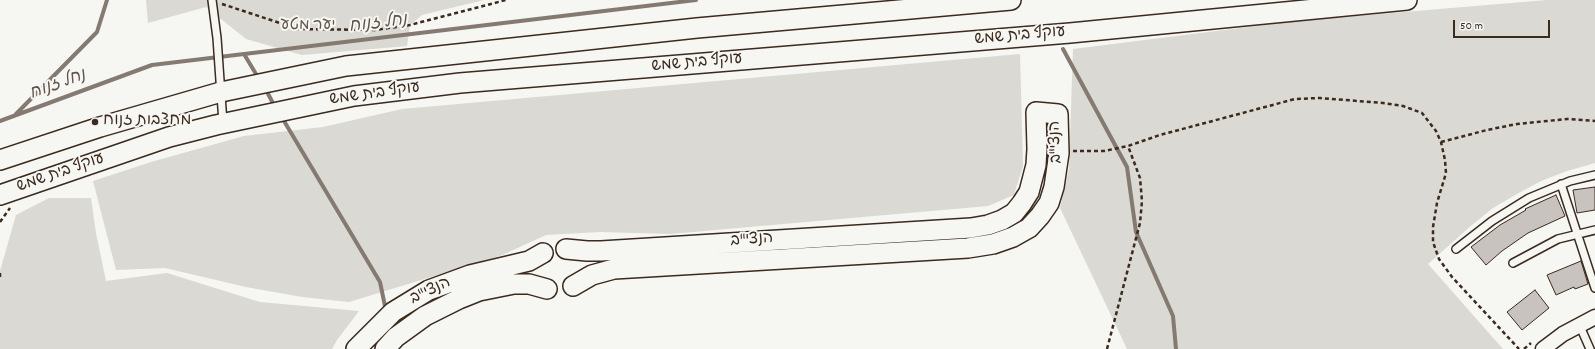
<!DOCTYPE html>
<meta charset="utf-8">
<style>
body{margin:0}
#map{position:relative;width:1595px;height:349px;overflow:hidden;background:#f6f6f2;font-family:Dekko,sans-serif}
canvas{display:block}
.scale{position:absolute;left:1453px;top:20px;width:97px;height:18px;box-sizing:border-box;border:2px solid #3b2a1e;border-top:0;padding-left:5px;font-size:12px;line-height:14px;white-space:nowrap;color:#3b2a1e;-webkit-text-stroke:3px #f6f6f2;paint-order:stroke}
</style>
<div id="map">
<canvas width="1595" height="349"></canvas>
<div class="scale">50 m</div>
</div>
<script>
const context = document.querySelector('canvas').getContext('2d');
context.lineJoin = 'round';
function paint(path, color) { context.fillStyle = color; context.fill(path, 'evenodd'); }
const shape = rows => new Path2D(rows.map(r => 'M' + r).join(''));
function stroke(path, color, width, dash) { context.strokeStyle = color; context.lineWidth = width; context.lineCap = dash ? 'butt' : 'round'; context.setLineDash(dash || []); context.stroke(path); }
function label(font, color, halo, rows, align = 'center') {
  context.font = font + ' Dekko,"Playpen Sans Hebrew",sans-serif'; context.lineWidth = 4; context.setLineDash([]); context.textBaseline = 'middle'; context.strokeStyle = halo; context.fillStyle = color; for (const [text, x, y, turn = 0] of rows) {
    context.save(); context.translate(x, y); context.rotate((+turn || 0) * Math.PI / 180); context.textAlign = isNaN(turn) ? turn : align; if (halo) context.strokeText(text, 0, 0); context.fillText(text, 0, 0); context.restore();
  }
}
const green = shape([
 [146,0,484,0,422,15,410,25,407,46,302,55,246,39,206,7,148,23],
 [1547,0,1595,0,1595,163,1567,171,1541,181,1517,194,1493,208,1472,225,1428,264,1503,349,1127,349,1060,208,1069,169,1073,49,1296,21],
 [1020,54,1023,166,1014,195,988,206,670,234,600,232,546,235,500,256,349,302,302,297,246,287,165,268,116,270,93,181,151,162,244,136,323,127,402,109],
 [49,198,91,198,96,233,106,281,167,273,260,302,359,311,337,340,332,349,0,349,0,271,16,215]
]);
const stream = shape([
 [1063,49,1127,167,1136,232,1173,316,1176,349],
 [244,54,259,79],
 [265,88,275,107],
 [16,114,97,32,107,0],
 [281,116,380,282,386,311],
 [0,121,152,65,696,0]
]);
const building = shape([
 [1595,187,1595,210,1577,213,1573,190,1595,187],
 [1556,195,1565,216,1528,233,1502,251,1486,265,1471,247,1500,225,1526,210,1525,209,1556,195],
 [1581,261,1588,284,1575,289,1574,287,1556,295,1547,275,1581,261],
 [1535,290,1549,308,1522,330,1507,312,1535,290]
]);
const path = shape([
 [222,4,298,29,375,30,410,25,506,0],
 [1441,142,1487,130,1517,124,1567,119,1595,121],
 [1073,151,1104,151,1128,146,1160,135,1295,99,1320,98,1383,103,1403,106,1422,113,1436,131,1441,142,1445,160,1446,173,1437,203,1433,227,1433,242,1439,259,1452,277,1519,349],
 [0,222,10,208],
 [0,273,0,277],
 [1107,349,1140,223,1142,201,1140,178,1128,146],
 [1524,349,1531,343]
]);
const lane = shape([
 [212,0,217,38,223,123],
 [1561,184,1595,288],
 [1456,249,1492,221,1529,198,1570,181,1595,175],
 [1513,263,1558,239,1595,230],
 [1579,324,1590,349]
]);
const street = shape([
 [1543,349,1563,334,1595,317]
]);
const secondary = shape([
 [0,160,100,127,221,92,346,66,697,28,1011,0],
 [0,195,169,137,216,125,354,96,460,83,1070,33,1407,0],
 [566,249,587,251,601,251,971,228,988,225,1002,220,1014,213,1022,203,1029,192,1036,165,1037,149,1036,112,1058,114,1059,153,1054,187,1049,203,1040,216,1029,228,1013,237,993,244,968,248,614,269,592,275,573,286],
 [356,349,393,312,429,290,470,275,529,261,543,253],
 [385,349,396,337,425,316,459,299,479,291,514,284,529,284,547,289]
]);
const markers = [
 [95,122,4,"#3b2a1e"]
];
const parkNames = [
 ["יער מטע",308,27]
];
const streetNames = [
 ["עוקף בית שמש",1020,37,-5],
 ["עוקף בית שמש",697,64,-5],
 ["עוקף בית שמש",375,95,-8],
 ["הנצי\"ב",1057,142,-92],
 ["עוקף בית שמש",61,174,-19],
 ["הנצי\"ב",752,241,-4],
 ["הנצי\"ב",431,292,-25]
];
const poiNames = [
 ["מחצבות זנוח",103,122]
];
const waterNames = [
 ["נחל זנוח",378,25,-7],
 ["נחל זנוח",58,86,-20]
];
paint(green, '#dad9d3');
stroke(stream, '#857a71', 4);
paint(building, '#c8c3be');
stroke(building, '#3b2a1e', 1);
stroke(lane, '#3b2a1e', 10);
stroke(street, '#3b2a1e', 17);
stroke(secondary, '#3b2a1e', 22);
stroke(path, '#3b2a1e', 2.5, [4, 3]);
stroke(lane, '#f6f6f2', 7);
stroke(street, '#f6f6f2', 14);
stroke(secondary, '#f6f6f2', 19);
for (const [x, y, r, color] of markers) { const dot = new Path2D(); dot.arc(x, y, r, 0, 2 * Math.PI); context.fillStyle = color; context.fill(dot); stroke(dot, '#f6f6f2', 1.5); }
label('16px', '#63564b', '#f6f6f2', parkNames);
label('16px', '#3b2a1e', '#f6f6f2', streetNames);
label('16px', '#3b2a1e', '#f6f6f2', poiNames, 'left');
label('italic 17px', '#605248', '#f6f6f2', waterNames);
</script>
